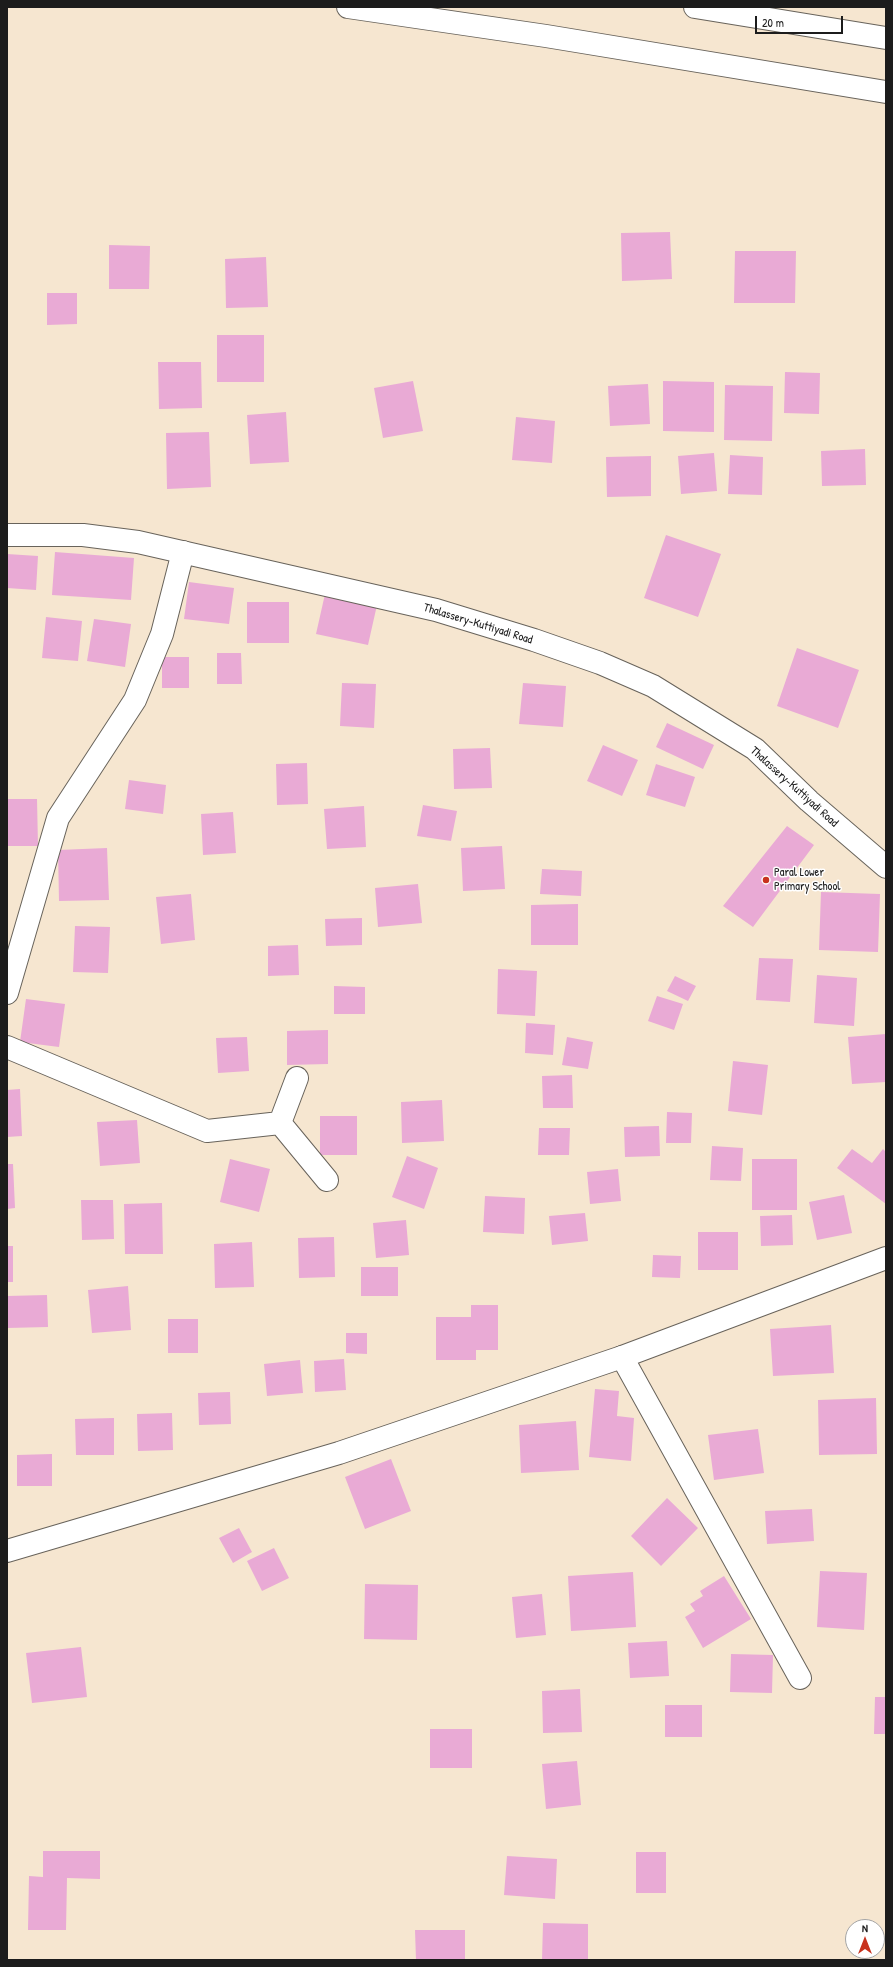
<!DOCTYPE html>
<style>
body{margin:0}
#map{position:relative;width:893px;height:1967px;overflow:hidden;background:#f6e6d0;font-family:"Patrick Hand",sans-serif}
canvas{display:block}
.frame{position:absolute;inset:0;border:8px solid #1c1c1c;pointer-events:none}
.north{position:absolute;left:845px;top:1919px;width:40px;height:40px;box-sizing:border-box;background:#fff;border:1px solid #a4a4a4;border-radius:50%;rotate:0deg;font-size:11px;font-weight:700;line-height:16px;text-align:center;color:#1c1c1c}
.north::after{content:'';display:block;margin:auto;width:14px;height:18px;background:#c8321e;clip-path:polygon(50% 0,100% 100%,50% 72%,0 100%)}
.scale{position:absolute;left:755px;top:16px;width:88px;height:18px;box-sizing:border-box;border:2px solid #1c1c1c;border-top:0;padding-left:5px;font-size:12px;line-height:14px;white-space:nowrap;color:#1c1c1c;-webkit-text-stroke:3px #fff;paint-order:stroke}
</style>
<div id="map">
<canvas width="893" height="1967"></canvas>
<div class="frame"></div>
<div class="north">N</div>
<div class="scale">20 m</div>
</div>
<script>
const context = document.querySelector('canvas').getContext('2d');
context.lineJoin = 'round';
function paint(path, color) { context.fillStyle = color; context.fill(path, 'evenodd'); }
const shape = rows => new Path2D(rows.map(r => 'M' + r).join(''));
function stroke(path, color, width, dash) { context.strokeStyle = color; context.lineWidth = width; context.lineCap = dash ? 'butt' : 'round'; context.setLineDash(dash || []); context.stroke(path); }
function label(font, color, halo, rows, align = 'center') {
  context.font = font + ' "Patrick Hand",sans-serif'; context.lineWidth = 3; context.setLineDash([]); context.textBaseline = 'middle'; context.strokeStyle = halo; context.fillStyle = color; for (const [text, x, y, turn = 0] of rows) {
    context.save(); context.translate(x, y); context.rotate((+turn || 0) * Math.PI / 180); context.textAlign = isNaN(turn) ? turn : align; if (halo) context.strokeText(text, 0, 0); context.fillText(text, 0, 0); context.restore();
  }
}
const building = shape([
 [670,232,672,279,622,281,621,233],
 [109,245,150,246,149,289,109,289],
 [735,251,796,251,795,303,734,303],
 [266,257,268,307,226,308,225,259],
 [47,293,77,293,77,324,47,325],
 [217,335,264,335,264,382,217,382],
 [158,362,201,362,202,408,159,409],
 [785,372,820,373,819,414,784,413],
 [413,381,423,431,383,438,374,388],
 [663,381,714,382,714,432,663,431],
 [648,384,650,424,610,426,608,386],
 [725,385,773,386,772,441,724,440],
 [286,412,289,462,250,464,247,415],
 [516,417,555,421,552,463,512,460],
 [209,432,211,487,167,489,166,433],
 [865,449,866,485,822,486,821,451],
 [714,453,717,491,681,494,678,456],
 [730,455,763,457,762,495,728,494],
 [651,456,651,496,607,497,606,457],
 [666,535,721,554,698,617,644,598],
 [55,552,134,558,131,600,52,595],
 [7,554,38,556,36,590,7,588],
 [189,582,234,588,229,624,184,619],
 [325,594,377,605,368,645,316,634],
 [247,602,289,602,289,643,247,643],
 [46,617,82,621,78,661,42,658],
 [94,619,131,624,125,667,87,661],
 [797,648,859,670,838,728,777,706],
 [217,653,241,653,242,684,217,684],
 [162,657,189,657,189,688,162,688],
 [342,683,376,684,374,728,340,726],
 [523,683,566,686,563,727,519,724],
 [667,723,714,745,703,769,656,747],
 [603,745,638,760,622,796,587,781],
 [490,748,492,788,454,789,453,749],
 [307,763,308,804,277,805,276,764],
 [656,764,695,777,685,807,646,795],
 [129,780,166,785,163,814,125,809],
 [7,799,37,799,38,846,7,846],
 [423,805,457,811,451,841,417,836],
 [364,806,366,847,327,849,324,809],
 [233,812,236,853,203,855,201,814],
 [787,826,814,845,753,927,723,906],
 [502,846,505,889,463,891,461,848],
 [107,848,109,900,59,901,58,850],
 [542,869,582,871,581,896,540,894],
 [418,884,422,923,378,927,375,888],
 [821,892,880,894,878,952,819,950],
 [191,894,195,940,161,944,156,897],
 [578,904,578,945,531,945,531,905],
 [362,918,362,945,326,946,325,919],
 [75,926,110,927,108,973,73,972],
 [298,945,299,975,268,976,268,946],
 [759,958,793,959,790,1002,756,1000],
 [498,969,537,971,535,1016,497,1014],
 [817,975,857,978,854,1026,814,1023],
 [675,976,696,986,688,1001,667,991],
 [334,986,365,987,365,1014,334,1014],
 [657,996,683,1004,674,1030,648,1021],
 [26,999,65,1004,59,1047,20,1042],
 [526,1023,555,1025,553,1055,525,1053],
 [328,1030,328,1064,287,1065,287,1031],
 [886,1034,886,1082,852,1084,848,1037],
 [247,1037,249,1071,218,1073,216,1038],
 [567,1037,593,1042,588,1069,562,1065],
 [733,1061,768,1065,762,1115,728,1111],
 [572,1075,573,1108,543,1108,542,1076],
 [20,1089,22,1136,7,1137,7,1090],
 [442,1100,444,1141,402,1143,401,1102],
 [667,1112,692,1113,691,1143,666,1143],
 [320,1116,357,1116,357,1155,320,1155],
 [137,1120,140,1163,100,1166,97,1122],
 [659,1126,660,1156,625,1157,624,1127],
 [539,1128,570,1128,569,1155,538,1155],
 [712,1146,743,1148,741,1181,710,1180],
 [852,1149,872,1163,883,1149,886,1152,886,1204,837,1168],
 [407,1156,438,1168,424,1209,392,1197],
 [230,1159,270,1169,259,1212,220,1202],
 [752,1159,797,1159,797,1210,752,1210],
 [7,1164,13,1164,15,1208,7,1209],
 [618,1169,621,1201,590,1204,587,1172],
 [844,1195,852,1233,817,1240,809,1202],
 [485,1196,525,1198,524,1234,483,1232],
 [81,1200,113,1200,114,1239,82,1240],
 [162,1203,163,1254,125,1254,124,1204],
 [585,1213,588,1241,552,1245,549,1216],
 [792,1215,793,1245,761,1246,760,1216],
 [406,1220,409,1255,376,1258,373,1223],
 [698,1232,738,1232,738,1270,698,1270],
 [334,1237,335,1277,299,1278,298,1238],
 [252,1242,254,1287,215,1288,214,1244],
 [7,1246,13,1246,13,1282,7,1282],
 [653,1255,681,1256,680,1278,652,1277],
 [361,1267,398,1267,398,1296,361,1296],
 [128,1286,131,1330,92,1333,88,1290],
 [47,1295,48,1327,7,1328,7,1296],
 [471,1305,498,1305,498,1350,476,1350,476,1360,436,1360,436,1317,471,1317],
 [168,1319,198,1319,198,1353,168,1353],
 [831,1325,834,1373,773,1376,770,1329],
 [346,1333,367,1333,367,1354,346,1353],
 [344,1359,346,1390,315,1392,314,1361],
 [300,1360,303,1393,267,1396,264,1364],
 [595,1389,619,1391,617,1416,634,1418,631,1461,589,1457],
 [230,1392,231,1424,199,1425,198,1393],
 [876,1398,877,1454,819,1455,818,1400],
 [172,1413,173,1450,138,1451,137,1414],
 [114,1418,114,1455,76,1455,75,1419],
 [576,1421,579,1470,521,1473,519,1425],
 [758,1429,764,1473,714,1480,708,1435],
 [52,1454,52,1486,17,1486,17,1455],
 [391,1459,411,1511,365,1529,345,1477],
 [667,1498,698,1528,661,1566,631,1536],
 [812,1509,814,1541,767,1544,765,1511],
 [239,1528,252,1552,233,1563,219,1538],
 [274,1548,289,1578,262,1591,247,1561],
 [820,1571,867,1573,864,1630,817,1627],
 [633,1572,636,1627,571,1631,568,1576],
 [724,1576,751,1619,703,1648,685,1617,695,1611,690,1604,703,1596,700,1591],
 [365,1584,418,1585,417,1640,364,1639],
 [542,1594,546,1635,516,1638,512,1597],
 [667,1641,669,1676,630,1678,628,1643],
 [81,1647,87,1697,32,1703,26,1653],
 [731,1654,773,1655,772,1693,730,1692],
 [580,1689,582,1732,543,1733,542,1691],
 [875,1697,886,1697,886,1734,874,1734],
 [665,1705,702,1705,702,1737,665,1737],
 [430,1729,472,1729,472,1768,430,1768],
 [577,1761,581,1805,546,1809,542,1764],
 [43,1851,100,1851,100,1879,67,1878,66,1930,28,1930,29,1876,43,1877],
 [636,1852,666,1852,666,1893,636,1893],
 [507,1856,557,1859,555,1899,504,1895],
 [543,1923,588,1924,588,1960,542,1960],
 [415,1930,465,1930,465,1960,416,1960]
]);
const minor = shape([
 [348,7,546,36,886,92],
 [7,993,58,818,135,700,162,634,183,552],
 [7,1047,207,1131,280,1123,327,1180],
 [280,1123,297,1078],
 [622,1357,800,1678]
]);
const major = shape([
 [7,535,83,535,138,542,436,610,534,640,600,663,653,686,755,749,809,801,886,867],
 [7,1551,339,1453,622,1357,886,1258]
]);
const highway = shape([
 [695,7,886,38]
]);
const markers = [
 [766,880,4,"#c8321e"]
];
const streetNames = [
 ["Thalassery-Kuttiyadi Road",478,624,17],
 ["Thalassery-Kuttiyadi Road",794,787,42]
];
const poiNames = [
 ["Paral Lower",774,873],
 ["Primary School",774,887]
];
paint(building, '#e9aad5');
stroke(minor, '#68635b', 24);
stroke(major, '#68635b', 24);
stroke(highway, '#68635b', 24);
stroke(minor, '#fff', 22);
stroke(major, '#fff', 22);
stroke(highway, '#fff', 22);
for (const [x, y, r, color] of markers) { const dot = new Path2D(); dot.arc(x, y, r, 0, 2 * Math.PI); context.fillStyle = color; context.fill(dot); stroke(dot, '#fff', 1.5); }
label('12px', '#1c1c1c', '#fff', streetNames);
label('12px', '#1c1c1c', '#fff', poiNames, 'left');
</script>
